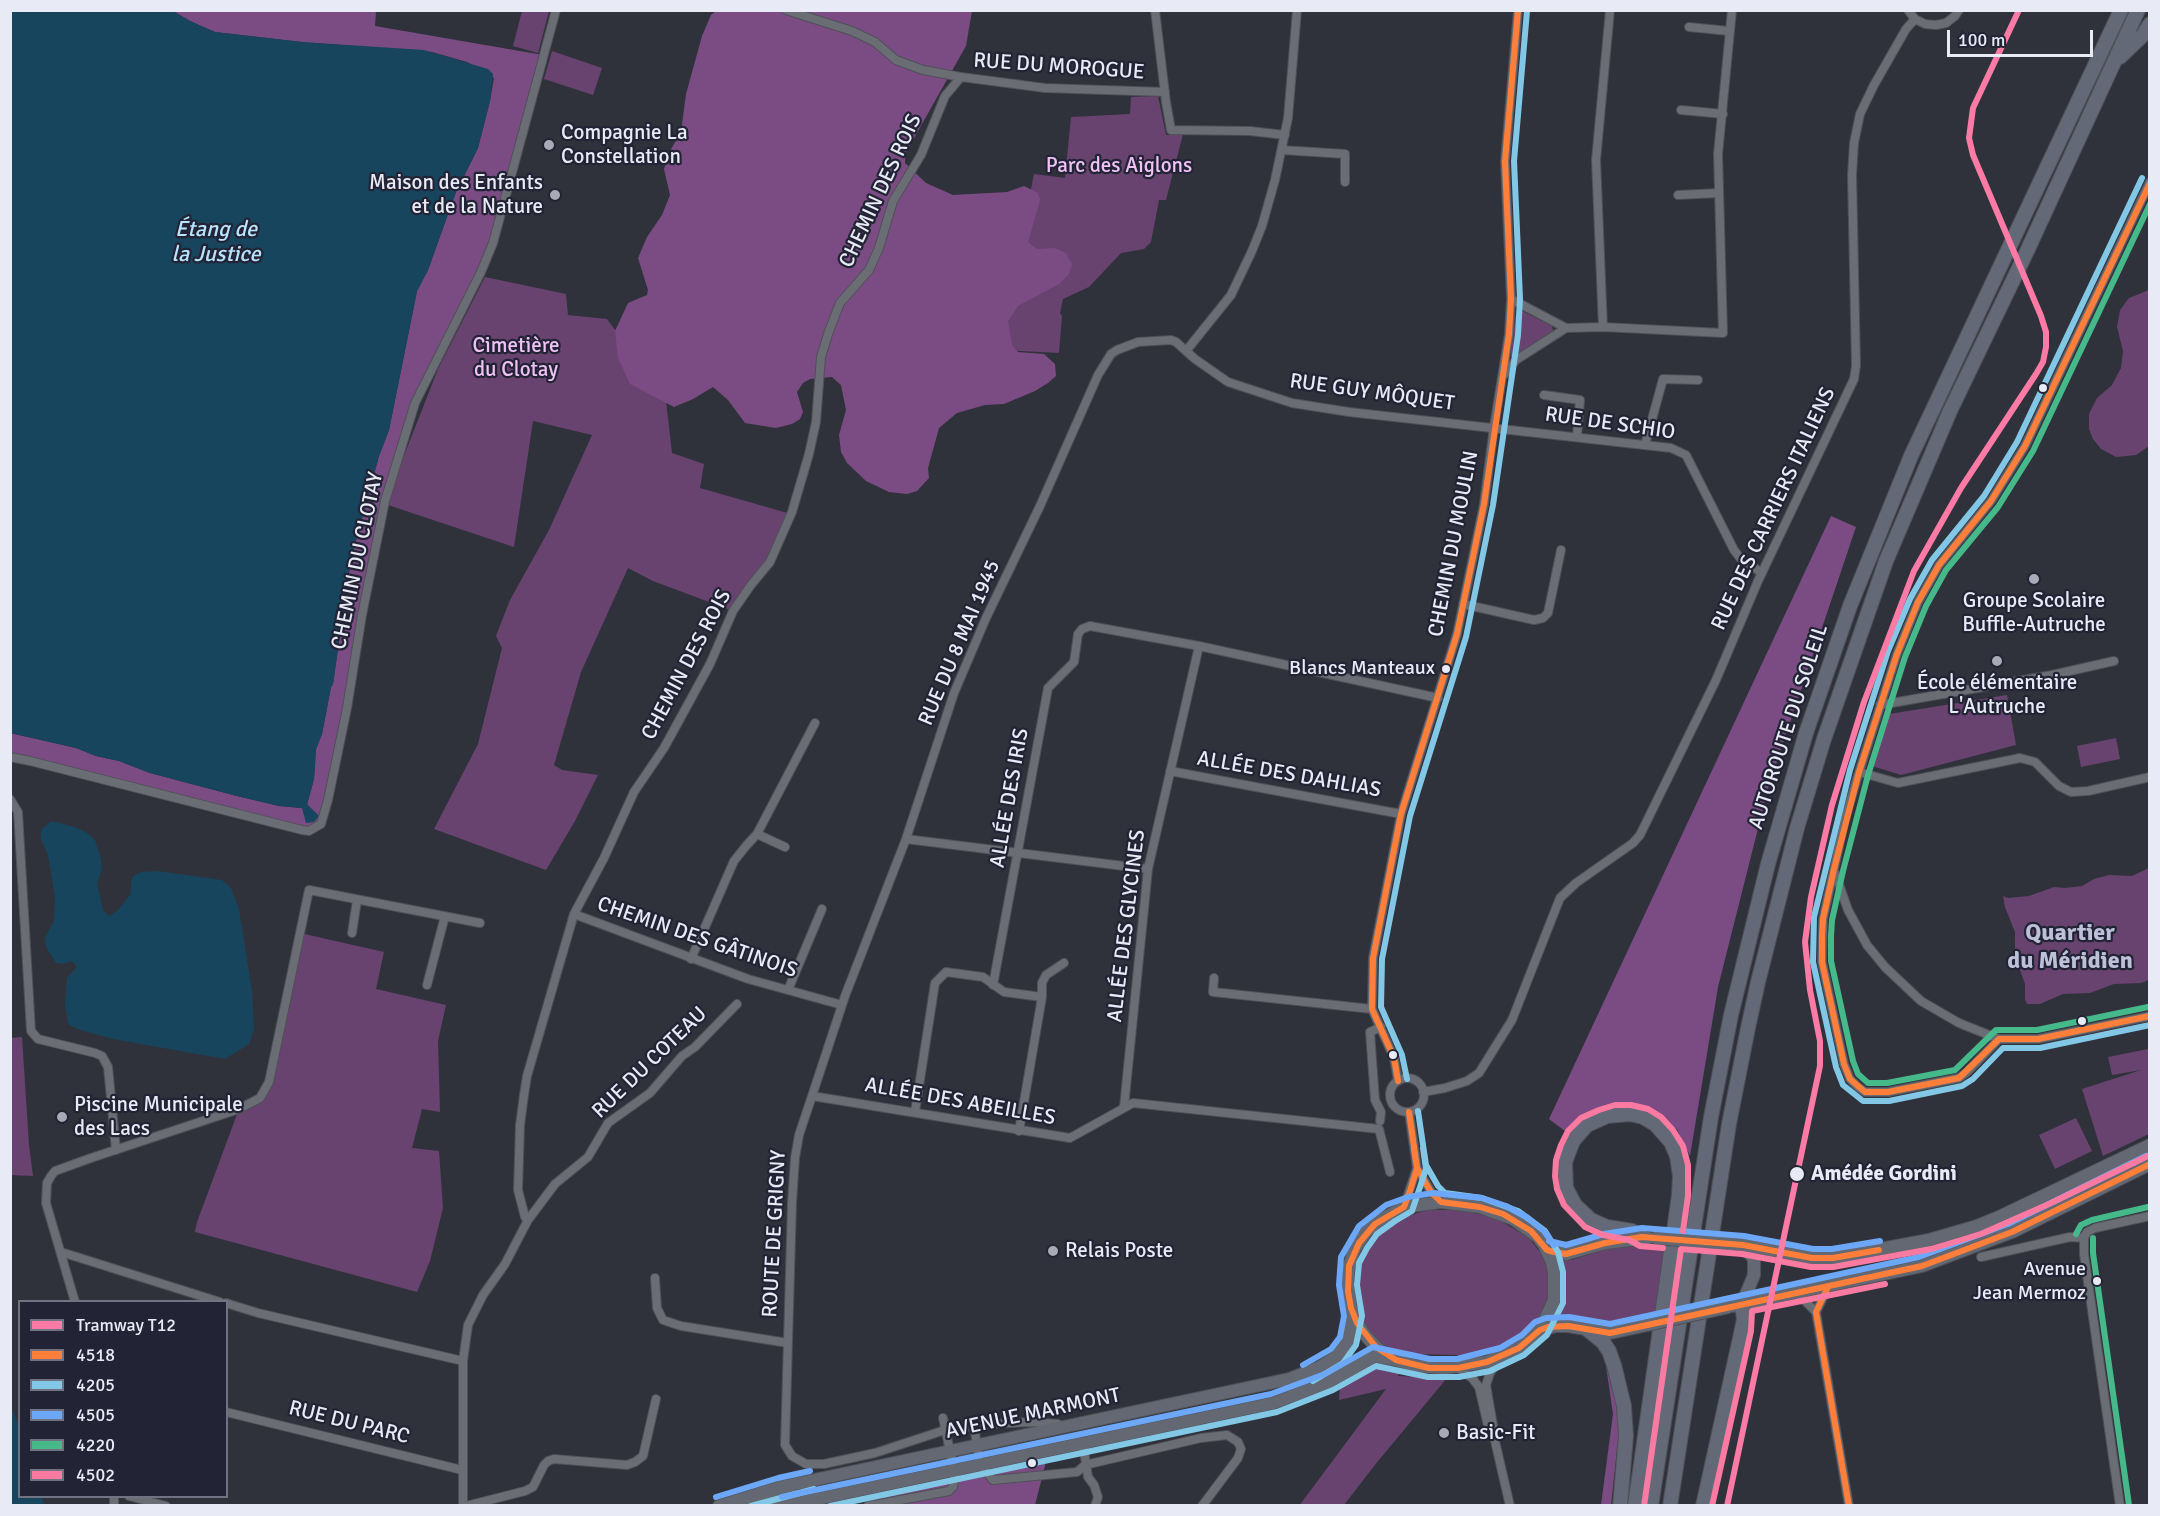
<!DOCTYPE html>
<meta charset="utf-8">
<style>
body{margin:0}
#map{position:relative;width:2160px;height:1516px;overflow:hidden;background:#30323b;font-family:Signika,sans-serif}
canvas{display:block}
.frame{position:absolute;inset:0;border:12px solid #e8eaf6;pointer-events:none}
.legend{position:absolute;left:18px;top:1300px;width:210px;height:198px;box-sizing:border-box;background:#222435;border:2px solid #717382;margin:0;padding:8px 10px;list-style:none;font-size:18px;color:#e8eaf6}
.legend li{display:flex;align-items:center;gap:12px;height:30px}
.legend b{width:30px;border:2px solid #717382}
.scale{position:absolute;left:1947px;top:30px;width:146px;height:27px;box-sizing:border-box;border:3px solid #e8eaf6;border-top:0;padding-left:8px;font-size:18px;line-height:21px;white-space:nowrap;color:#e8eaf6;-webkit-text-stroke:4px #222435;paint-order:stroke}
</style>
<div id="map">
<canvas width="2160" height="1516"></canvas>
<div class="frame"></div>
<ul class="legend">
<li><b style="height:8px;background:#fc7aa6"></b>Tramway T12</li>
<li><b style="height:8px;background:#ff7f3a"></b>4518</li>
<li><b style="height:8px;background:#82c8e6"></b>4205</li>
<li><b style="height:8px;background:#6da7f7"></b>4505</li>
<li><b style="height:8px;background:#46b98b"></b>4220</li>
<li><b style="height:8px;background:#fa7aa2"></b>4502</li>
</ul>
<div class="scale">100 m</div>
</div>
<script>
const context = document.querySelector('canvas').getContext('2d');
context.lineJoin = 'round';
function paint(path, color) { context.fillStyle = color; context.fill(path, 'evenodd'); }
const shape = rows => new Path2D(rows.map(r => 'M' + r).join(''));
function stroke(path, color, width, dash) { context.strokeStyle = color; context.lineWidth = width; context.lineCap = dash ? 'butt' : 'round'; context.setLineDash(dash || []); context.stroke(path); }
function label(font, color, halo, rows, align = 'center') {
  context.font = font + ' Signika,sans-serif'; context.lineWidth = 4.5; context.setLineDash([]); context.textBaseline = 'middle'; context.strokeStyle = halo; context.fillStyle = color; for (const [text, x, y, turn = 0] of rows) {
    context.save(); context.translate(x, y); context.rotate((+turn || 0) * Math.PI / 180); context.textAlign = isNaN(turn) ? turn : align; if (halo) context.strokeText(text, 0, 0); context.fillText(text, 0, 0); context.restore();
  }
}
const green = shape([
 [522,11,549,11,538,53,513,46],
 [552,51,602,68,593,95,544,79],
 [1158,96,1166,135,1183,134,1166,200,1159,200,1151,242,1144,249,1121,253,1089,287,1063,299,1060,313,1062,316,1059,353,1002,350,1010,295,1034,174,1065,178,1071,117,1130,114,1131,97],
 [485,277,566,294,568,315,607,319,642,366,663,375,672,453,704,464,700,488,791,514,770,562,733,611,653,581,628,568,581,672,554,765,562,770,598,775,575,821,546,870,434,829,478,744,502,648,496,636,510,600,549,530,592,435,533,421,514,547,385,504,438,369],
 [2149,290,2149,446,2136,455,2116,457,2101,449,2093,439,2089,429,2089,414,2097,398,2112,385,2121,368,2123,351,2117,327,2120,310,2129,298],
 [1520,310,1552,326,1553,331,1514,358,1510,356,1516,313],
 [2007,695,2016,745,1901,775,1872,766,1889,714],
 [2116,738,2120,759,2081,767,2077,746],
 [2149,868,2149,980,2141,983,2114,984,2090,993,2063,994,2040,1004,2027,1004,2025,999,2025,984,2015,956,2015,932,2005,907,2003,896,2008,898,2029,896,2054,887,2065,888,2082,886,2094,879,2109,875,2132,876],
 [300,933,384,952,376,989,446,1005,438,1041,440,1112,422,1109,412,1148,439,1151,443,1208,430,1261,417,1292,195,1232,197,1222,239,1109,260,1098,269,1082],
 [22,1037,29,1145,33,1176,11,1175,11,1038],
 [2148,1049,2149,1134,2103,1156,2082,1089,2141,1070,2112,1075,2108,1057],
 [2076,1118,2092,1151,2055,1169,2039,1135],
 [1428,1210,1461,1210,1496,1218,1529,1238,1542,1255,1549,1272,1549,1296,1535,1328,1516,1343,1484,1355,1465,1357,1458,1355,1413,1354,1409,1356,1393,1351,1379,1343,1365,1327,1357,1311,1352,1291,1355,1265,1364,1249,1380,1230,1404,1217],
 [1629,1246,1666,1251,1656,1316,1611,1326,1555,1320,1560,1305,1563,1290,1561,1269,1557,1258,1572,1260,1606,1249],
 [1378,1362,1402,1369,1398,1376,1447,1378,1374,1466,1344,1505,1299,1506,1386,1389,1339,1400,1340,1384,1361,1370]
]);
const forest = shape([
 [173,11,376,11,375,26,543,55,493,243,415,403,390,488,324,817,309,831,11,757,10,733,76,748,96,756,119,761,150,773,237,796,279,806,302,808,319,816,307,805,314,779,316,749,322,734,331,687,333,684,351,559,379,456,389,430,417,291,428,270,456,192,478,148,490,101,494,78,467,62,432,52,302,42,215,32,190,21],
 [716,11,972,11,966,46,905,154,905,163,926,183,953,195,1007,192,1024,186,1038,193,1040,200,1028,242,1037,249,1055,248,1066,253,1072,264,1069,274,1059,284,1018,306,1008,321,1012,345,1018,352,1044,354,1055,364,1056,376,1048,383,1035,391,1004,404,985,405,957,413,939,428,928,468,929,478,917,491,907,494,889,492,866,481,847,463,841,452,839,435,846,410,841,385,832,377,810,379,803,383,797,392,803,412,800,419,792,424,776,428,745,423,728,400,713,387,693,399,674,407,630,384,618,358,615,331,628,303,647,295,648,290,638,258,647,237,662,215,670,195,664,169,670,151,681,132,686,94,702,36,711,15],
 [1831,516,1856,527,1769,785,1718,987,1690,1156,1677,1129,1654,1112,1619,1102,1580,1119,1565,1131,1549,1119],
 [1604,1352,1618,1409,1619,1431,1611,1505,1601,1505,1613,1414],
 [1048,1454,1035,1505,885,1505,880,1489]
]);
const water = shape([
 [10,11,173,11,190,21,215,32,302,42,424,50,488,69,493,74,490,101,478,148,456,192,428,270,417,291,389,430,379,456,351,559,333,684,331,687,322,734,316,749,314,779,307,804,319,816,314,822,306,823,302,808,279,806,237,796,150,773,119,761,96,756,76,748,11,733],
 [51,821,75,827,89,834,95,840,101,859,102,869,97,883,103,910,109,916,117,911,130,895,132,877,141,872,157,871,222,880,231,888,239,909,252,991,254,1029,249,1044,225,1059,113,1039,77,1029,68,1024,65,1004,67,978,76,968,76,965,71,961,64,964,56,963,47,949,45,943,46,936,54,921,55,897,48,855,41,839,41,834,42,829],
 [10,1403,19,1427,20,1496,42,1497,44,1505,11,1505]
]);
const primaryTunnel = shape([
 [942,1465,990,1455]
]);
const street = shape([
 [786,10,852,31,875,42,896,60,923,70,961,77,1045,88,1165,92],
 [1155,10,1166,102,1171,130,1250,131,1285,135],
 [1908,10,1915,19,1925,24,1936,25,1946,23,1955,16,1959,10],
 [1689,27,1729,31],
 [1681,110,1723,114],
 [1282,150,1345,154,1345,182],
 [1678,195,1719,193],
 [1511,299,1566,328],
 [1603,327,1596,160,1610,10],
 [1186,351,1231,295,1252,251,1262,226,1275,180,1288,118,1297,10],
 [1504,375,1516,360,1566,328,1603,327,1723,333,1718,154,1732,10],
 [1544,395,1580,400,1577,436],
 [1645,445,1663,379,1698,380],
 [1463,604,1534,620,1543,618,1548,613,1561,550],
 [1880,705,2052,675,2114,661],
 [10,757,30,761,302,830,309,831,321,824,328,800,347,708,362,615,385,501,415,403,481,272,493,243,556,10],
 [1170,771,1401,814],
 [1859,772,1898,783,2020,758,2035,762,2059,786,2071,792,2088,791,2150,777],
 [10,799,18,812,31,1031,38,1039,95,1053,102,1056,108,1067,116,1150],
 [757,834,815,723],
 [906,839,1148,869],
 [1834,870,1848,910,1867,945,1885,967,1921,1001,1959,1023,1999,1039,2038,1039,2150,1016],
 [574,914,748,979,842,1005],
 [352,933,357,900],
 [691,959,734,861,746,846,757,834,785,847],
 [1214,978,1213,992,1372,1009],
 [427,985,445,916],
 [993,985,1048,688,1074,662,1078,634,1082,629,1090,626,1199,646,1438,698],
 [788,990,822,909],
 [1042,997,1042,983,1046,975,1064,963],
 [1999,1039,1967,1072,1959,1078,1888,1092,1865,1092,1858,1087,1850,1079,1844,1064,1822,962,1823,919,1845,819,1859,772,1897,654,1918,602,1939,565,1991,501,2025,446,2150,182],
 '1390 1095a17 17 0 1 1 34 0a17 17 0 1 1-34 0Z',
 [1398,1081,1394,1058,1372,1009,1373,958,1401,814,1457,634,1484,504,1494,427,1509,334,1511,299,1505,161,1518,10],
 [1423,1092,1445,1088,1467,1081,1479,1073,1512,1020,1560,898,1576,883,1633,843,1640,835,1716,680,1758,581,1854,379,1856,366,1852,175,1854,143,1860,114,1874,85,1906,29,1915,19],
 [812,1096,1070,1138,1133,1103,1379,1129,1390,1172],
 [1124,1107,1148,869,1199,646],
 [915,1112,935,983,946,972,983,977,1004,992,1042,997,1019,1131],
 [1409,1112,1417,1168,1431,1192,1441,1202],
 [1380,1121,1381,1112,1375,1100,1370,1032,1381,1027],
 [1404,1207,1417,1168],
 [528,1220,525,1217,518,1190,520,1125,524,1095,527,1076,574,914,604,858,634,792,664,748,710,664,733,611,751,585,770,562,792,512,809,454,816,422,821,357,829,331,840,303,869,270,879,248,893,201,921,155,945,96,961,77],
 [2084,1238,2084,1254,2120,1506],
 [2084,1238,2087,1232,2095,1228,2150,1216],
 [61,1252,220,1302],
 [1981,1257,2070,1237,2084,1238],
 [655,1278,657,1308,663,1320,681,1326,788,1343],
 [1797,1293,1816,1312,1849,1506],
 [75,1302,46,1203,47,1183,51,1176,55,1171,91,1158,239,1109,260,1098,269,1082,309,890,480,923],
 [226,1303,258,1313,463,1361],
 [1816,1312,1828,1287],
 [1458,1368,1472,1378,1479,1387,1488,1426,1495,1441,1510,1506],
 [226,1412,462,1470],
 [1058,1424,1031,1422,989,1424,945,1430,875,1453,824,1464,806,1464,792,1456,785,1445,792,1203,795,1158,799,1135,812,1096,845,996,906,839,954,693,986,618,1040,506,1098,375,1111,354,1117,350,1138,342,1171,340,1176,342,1195,359,1228,382,1292,403,1349,412,1671,448,1686,455,1734,550,1741,559,1762,573],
 [974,1426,980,1464,993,1480,1077,1472,1085,1465,1201,1438,1227,1435,1238,1442,1241,1449,1238,1458,1202,1506],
 [1495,1437,1486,1385,1490,1373,1500,1358],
 [1083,1444,1088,1477,1094,1485,1098,1497,1095,1506],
 [129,1496,166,1506],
 [114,1506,114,1496],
 [463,1506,463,1361,468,1325,483,1295,505,1264,528,1220,555,1184,588,1157,608,1123,650,1093,682,1056,695,1047,737,1004],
 [466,1506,525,1491,533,1487,544,1465,548,1461,554,1459,627,1465,635,1462,643,1456,656,1399],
 [868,1506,949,1491,953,1487,955,1475,943,1418]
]);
const primary = shape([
 [1441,1202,1480,1207,1513,1219,1538,1237,1544,1245,1552,1262,1554,1273,1554,1300,1540,1330,1519,1348,1487,1362,1445,1368,1416,1366,1396,1360,1379,1350,1365,1335,1357,1323,1351,1308,1348,1285,1349,1266,1355,1248,1366,1232,1380,1220,1404,1207,1441,1202],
 [1743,1245,1812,1258,1833,1258,1929,1240,1977,1226,1999,1217,2150,1145],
 [1547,1250,1566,1254,1605,1243,1648,1238],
 [1742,1304,1754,1275,1754,1259,1743,1245],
 [1733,1306,1922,1266,2012,1232,2150,1164],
 [1540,1330,1556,1326,1568,1326,1610,1333,1638,1327],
 [750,1505,795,1496],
 [719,1506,781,1487,1289,1379,1320,1367,1337,1356,1348,1341,1353,1316],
 [784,1506,1274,1403,1329,1382,1375,1356,1396,1360]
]);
const highway = shape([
 [2120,57,2144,34,2150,24],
 [1588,1330,1603,1342,1609,1351,1614,1365,1624,1406,1626,1436,1620,1506],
 [1635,1506,1679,1195,1680,1176,1677,1156,1671,1142,1655,1124,1643,1117,1630,1114,1607,1116,1587,1125,1573,1141,1565,1162,1566,1188,1575,1205,1591,1220,1607,1227,1632,1231,1642,1237],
 [1651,1506,1711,1117,1731,1015,1768,864,1806,733,1850,606,1911,456,2121,10],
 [1670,1506,1729,1124,1748,1028,1758,982,1797,828,1824,739,1886,561,1950,411,2028,249,2138,10],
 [1703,1506,1742,1329,1744,1319,1742,1304]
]);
const primaryBridge = shape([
 [1655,1238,1743,1245],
 [1638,1327,1729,1307]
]);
const bus1 = shape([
 [2150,183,2025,446,1991,501,1939,565,1918,602,1897,654,1859,772,1834,869,1823,919,1822,936,1822,962,1844,1064,1850,1079,1865,1092,1888,1092,1959,1078,1999,1039,2038,1039,2150,1016],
 [1398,1081,1394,1058,1372,1009,1373,958,1401,814,1457,634,1484,504,1509,334,1511,299,1505,161,1518,10],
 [1409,1112,1417,1168,1410,1191,1404,1207,1375,1224,1359,1243,1349,1266,1348,1291,1351,1308,1357,1323,1376,1347,1396,1360,1429,1368,1458,1368,1487,1362,1519,1348,1540,1330,1548,1327,1568,1326,1610,1333,1922,1266,2012,1232,2150,1164],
 [1414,1149,1417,1168,1431,1192,1441,1202,1480,1207,1503,1214,1531,1231,1547,1250,1554,1252,1566,1254,1605,1243,1642,1237,1743,1245,1812,1258,1833,1258,1879,1250],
 [1828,1287,1816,1312,1849,1506]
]);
const bus2 = shape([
 [2142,178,2017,442,1984,496,1932,560,1910,599,1888,651,1850,770,1814,917,1813,962,1836,1067,1843,1085,1863,1101,1889,1101,1962,1086,1973,1079,2003,1048,2040,1048,2150,1025],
 [1407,1079,1402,1055,1381,1007,1382,959,1410,816,1466,637,1493,505,1518,335,1520,299,1514,161,1527,11],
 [1313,1381,1343,1363,1356,1345,1362,1316,1357,1285,1359,1263,1367,1248,1377,1234,1395,1221,1412,1211,1426,1169,1423,1148],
 [751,1506,814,1489],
 [830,1506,1277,1412,1333,1390,1376,1366,1428,1377,1459,1377,1490,1371,1524,1355,1547,1335,1563,1303,1563,1272,1558,1252,1545,1231,1518,1211,1482,1198,1445,1193,1438,1186,1426,1165,1418,1111]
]);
const bus3 = shape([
 [1549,1241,1566,1245,1604,1234,1642,1228,1744,1236,1813,1249,1832,1249,1880,1241],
 [1303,1365,1331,1349,1340,1337,1344,1316,1339,1285,1341,1257,1359,1226,1386,1205,1408,1197,1433,1193,1482,1198,1506,1206,1528,1218,1544,1231,1554,1245],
 [716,1497,778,1478,810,1471],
 [782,1497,1271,1394,1325,1374,1373,1347,1430,1359,1457,1359,1500,1348,1522,1335,1535,1322,1546,1318,1569,1317,1610,1324,1919,1257,2008,1224,2146,1156]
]);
const bus4 = shape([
 [2148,1007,2037,1030,1996,1030,1955,1070,1887,1083,1868,1083,1858,1074,1853,1061,1831,961,1831,936,1832,920,1843,871,1868,775,1905,657,1926,606,1946,570,1998,507,2033,451,2150,204],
 [2076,1234,2081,1225,2092,1220,2148,1207],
 [2093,1238,2093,1253,2129,1505]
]);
const bus5 = shape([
 [1663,1248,1640,1246,1629,1240,1603,1235,1585,1227,1564,1205,1557,1189,1555,1176,1556,1160,1561,1145,1568,1131,1581,1118,1599,1110,1615,1105,1631,1105,1648,1109,1661,1117,1673,1130,1683,1146,1688,1165,1688,1196,1683,1231],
 [1644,1506,1681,1249,1742,1254,1811,1267,1833,1267,1931,1249,1981,1234,2051,1203,2150,1155],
 [1712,1506,1751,1331,1752,1311,1885,1284]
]);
const tram1 = shape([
 [1727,1506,1820,1066,1820,1041,1810,990,1805,942,1811,897,1832,805,1864,702,1914,571,1961,488,2036,374,2043,362,2046,347,2046,332,2041,316,1973,155,1969,138,1973,108,2019,10]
]);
const markers = [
 [549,145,6,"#a8aab5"],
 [555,195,6,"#a8aab5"],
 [2043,388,5,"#e8eaf6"],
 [2034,579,6,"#a8aab5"],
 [1997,661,6,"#a8aab5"],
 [1446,669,5,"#e8eaf6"],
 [2082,1021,5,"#e8eaf6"],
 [1393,1055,5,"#e8eaf6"],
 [62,1117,6,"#a8aab5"],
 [1797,1174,8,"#e8eaf6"],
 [1053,1251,6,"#a8aab5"],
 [2097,1281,5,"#e8eaf6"],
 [1444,1433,6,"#a8aab5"],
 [1032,1463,5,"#e8eaf6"]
];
const busNames = [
 ["Blancs Manteaux",1435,669],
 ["Avenue",2086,1270],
 ["Jean Mermoz",2086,1294]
];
const streetNames = [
 ["RUE DU MOROGUE",1059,67,4],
 ["CHEMIN DES ROIS",881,191,-65],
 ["RUE GUY MÔQUET",1372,393,8],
 ["RUE DE SCHIO",1610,424,8],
 ["RUE DES CARRIERS ITALIENS",1774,509,-65],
 ["CHEMIN DU MOULIN",1454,544,-79],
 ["CHEMIN DU CLOTAY",358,561,-78],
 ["RUE DU 8 MAI 1945",960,643,-67],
 ["CHEMIN DES ROIS",687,665,-62],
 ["AUTOROUTE DU SOLEIL",1789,727,-72],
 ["ALLÉE DES DAHLIAS",1289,775,10],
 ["ALLÉE DES IRIS",1010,798,-80],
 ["ALLÉE DES GLYCINES",1127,926,-83],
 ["CHEMIN DES GÂTINOIS",697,938,19],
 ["RUE DU COTEAU",650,1063,-44],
 ["ALLÉE DES ABEILLES",960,1102,10],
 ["ROUTE DE GRIGNY",775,1234,-87],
 ["AVENUE MARMONT",1033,1414,-12],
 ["RUE DU PARC",349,1423,14]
];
const poiNames = [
 ["Compagnie La",561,133],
 ["Constellation",561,157],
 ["Maison des Enfants",543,183,"right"],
 ["et de la Nature",543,207,"right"],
 ["Groupe Scolaire",2034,601,"center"],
 ["Buffle-Autruche",2034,625,"center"],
 ["École élémentaire",1997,683,"center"],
 ["L'Autruche",1997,707,"center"],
 ["Piscine Municipale",74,1105],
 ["des Lacs",74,1129],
 ["Relais Poste",1065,1251],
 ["Basic-Fit",1456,1433]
];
const parkNames = [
 ["Parc des Aiglons",1119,166],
 ["Cimetière",516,346],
 ["du Clotay",516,370]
];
const stopNames = [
 ["Amédée Gordini",1811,1174]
];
const waterNames = [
 ["Étang de",216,230],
 ["la Justice",216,255]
];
const quarterNames = [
 ["Quartier",2070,934],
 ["du Méridien",2070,962]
];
paint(green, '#68436f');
paint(forest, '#7b4c83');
paint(water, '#17455d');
stroke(primaryTunnel, '#4c4e57', 12, [12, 6]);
stroke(street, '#4f5058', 10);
stroke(primary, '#4f5058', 14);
stroke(highway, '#4f5058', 16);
stroke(street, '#6b6d74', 8);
stroke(primary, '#636872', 12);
stroke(highway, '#636976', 14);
stroke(primaryBridge, '#4f5058', 14, []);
stroke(primaryBridge, '#636872', 12);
stroke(bus1, '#ff7f3a', 6);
stroke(bus2, '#82c8e6', 6);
stroke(bus3, '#6da7f7', 6);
stroke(bus4, '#46b98b', 6);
stroke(bus5, '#fa7aa2', 6);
stroke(tram1, '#fc7aa6', 6);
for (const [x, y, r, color] of markers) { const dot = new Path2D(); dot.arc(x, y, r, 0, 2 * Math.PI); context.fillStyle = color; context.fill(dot); stroke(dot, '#222435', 2); }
label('20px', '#e8eaf6', '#222435', busNames, 'right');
label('21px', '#e8eaf6', '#222435', streetNames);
label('21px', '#e8eaf6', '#222435', poiNames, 'left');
label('21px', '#efc1f5', '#222435', parkNames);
label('bold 21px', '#e8eaf6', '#222435', stopNames, 'left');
label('italic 22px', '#b8e3fd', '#222435', waterNames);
label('bold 24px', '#bcc0d8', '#222435', quarterNames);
</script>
